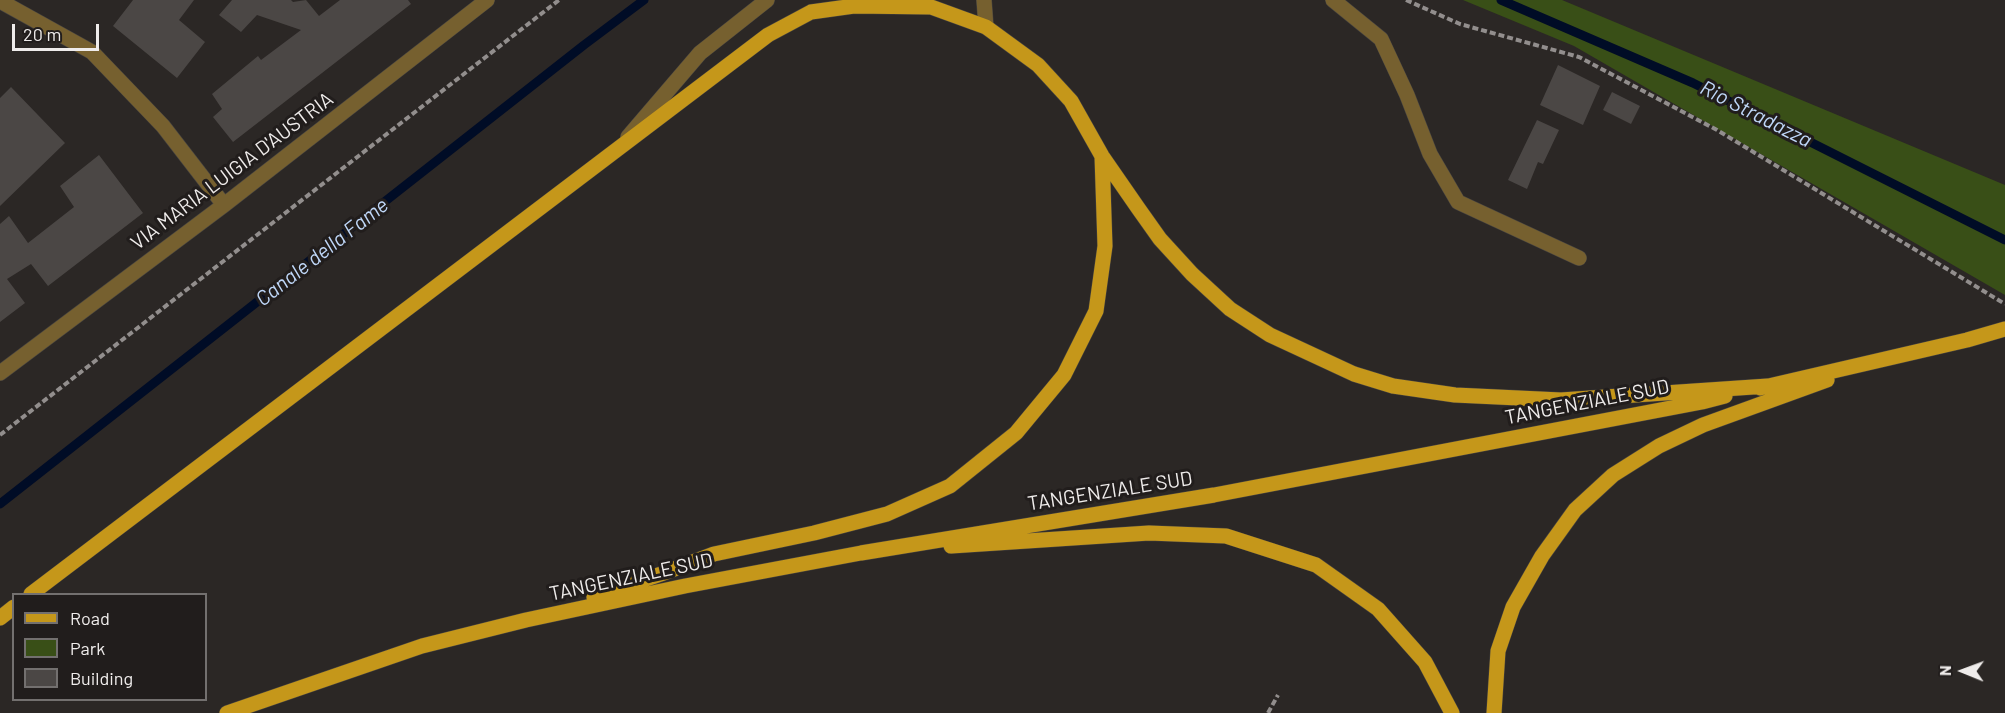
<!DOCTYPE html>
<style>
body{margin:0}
#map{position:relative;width:2005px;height:713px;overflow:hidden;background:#2b2725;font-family:Barlow,sans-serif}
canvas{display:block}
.legend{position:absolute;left:12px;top:593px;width:195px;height:108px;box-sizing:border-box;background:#211d1c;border:2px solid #73706f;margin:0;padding:8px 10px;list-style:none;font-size:18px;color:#efeceb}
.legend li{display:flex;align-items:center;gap:12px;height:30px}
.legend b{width:30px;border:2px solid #73706f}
.north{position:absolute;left:1933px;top:641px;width:60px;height:60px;-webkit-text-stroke:4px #211d1c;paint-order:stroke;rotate:271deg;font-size:16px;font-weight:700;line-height:24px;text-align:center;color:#efeceb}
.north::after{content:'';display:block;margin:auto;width:21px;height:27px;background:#efeceb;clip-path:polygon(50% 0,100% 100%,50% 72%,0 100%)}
.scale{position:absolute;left:12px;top:24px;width:87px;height:27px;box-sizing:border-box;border:3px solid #efeceb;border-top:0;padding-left:8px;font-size:18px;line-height:21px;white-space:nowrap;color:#efeceb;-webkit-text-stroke:4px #211d1c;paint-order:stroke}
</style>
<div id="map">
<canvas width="2005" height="713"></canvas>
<ul class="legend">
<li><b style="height:8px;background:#c5971a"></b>Road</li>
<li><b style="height:16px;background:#394f17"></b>Park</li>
<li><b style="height:16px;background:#4b4745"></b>Building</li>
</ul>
<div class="north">N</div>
<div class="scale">20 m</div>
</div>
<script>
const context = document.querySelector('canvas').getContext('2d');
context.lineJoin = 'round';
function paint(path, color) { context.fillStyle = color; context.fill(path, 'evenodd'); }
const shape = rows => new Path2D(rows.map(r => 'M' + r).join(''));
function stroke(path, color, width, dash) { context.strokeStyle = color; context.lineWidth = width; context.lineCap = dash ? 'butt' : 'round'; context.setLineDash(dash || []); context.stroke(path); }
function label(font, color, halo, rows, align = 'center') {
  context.font = font + ' Barlow,sans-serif'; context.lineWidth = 6; context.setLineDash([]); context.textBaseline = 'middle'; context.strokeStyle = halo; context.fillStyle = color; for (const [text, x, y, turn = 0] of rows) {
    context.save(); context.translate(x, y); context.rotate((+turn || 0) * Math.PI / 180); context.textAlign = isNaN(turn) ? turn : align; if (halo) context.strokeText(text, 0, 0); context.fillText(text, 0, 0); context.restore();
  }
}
const green = shape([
 [1463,0,1562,0,2005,185,2005,295,1574,46]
]);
const stream = shape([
 [1501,0,1693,83,2005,240],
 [0,504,584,45,644,0]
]);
const building = shape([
 [133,0,194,0,179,20,205,42,177,78,113,26],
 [232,0,291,0,293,2,306,0,319,16,340,0,408,0,411,4,233,142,213,117,222,109,212,94,258,56,261,60,301,30,257,15,241,32,219,15],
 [1558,65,1600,86,1583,125,1540,105],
 [11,87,65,143,0,206,0,98],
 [1612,92,1640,106,1631,124,1603,110],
 [1537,120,1559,130,1543,164,1538,162,1527,189,1508,180],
 [99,155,143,213,48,286,31,264,7,279,25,303,0,322,0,224,9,216,28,243,74,207,60,186]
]);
const path = shape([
 [1406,0,1460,24,1579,57,1717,130,2005,304],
 [0,435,559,0],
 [1268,713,1278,695]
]);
const lane = shape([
 [984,0,986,27],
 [1333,0,1381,39,1407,95,1430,154,1458,202,1579,258],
 [628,137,700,53,767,0]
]);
const street = shape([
 [0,1,92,52,163,126,224,205],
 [0,373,224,205,487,0]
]);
const primary = shape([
 [1760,388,1967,340,2005,329],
 [951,546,1149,533,1226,536,1316,565,1378,609,1425,662,1452,713],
 [31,594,768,35,811,12,854,6,931,7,986,27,1038,65,1071,101,1102,156,1138,208,1160,239,1192,274,1230,309,1270,335,1354,374,1393,386,1455,395,1561,400,1768,386],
 [594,597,661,574,714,554,814,533,887,514,950,486,1016,433,1064,375,1096,311,1105,246,1102,156],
 [0,618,14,607],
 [227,713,422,646,526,620,685,586,861,553,1214,495,1702,402,1725,396],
 [1494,713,1498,651,1513,607,1542,556,1575,510,1613,475,1659,446,1703,425,1827,380]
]);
const streetNames = [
 ["VIA MARIA LUIGIA D'AUSTRIA",232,171,-37],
 ["TANGENZIALE SUD",1587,402,-11],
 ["TANGENZIALE SUD",1110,491,-9],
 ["TANGENZIALE SUD",631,577,-12]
];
const waterNames = [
 ["Rio Stradazza",1756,114,27],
 ["Canale della Fame",322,252,-38]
];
paint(green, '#394f17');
stroke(stream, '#000c26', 9);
paint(building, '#4b4745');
stroke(lane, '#464341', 16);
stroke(street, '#464341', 16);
stroke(primary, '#464341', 16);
stroke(path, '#928e8d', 4, [6, 3]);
stroke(lane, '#76602f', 15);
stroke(street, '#76602f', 15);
stroke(primary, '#c5971a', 15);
label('20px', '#efeceb', '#211d1c', streetNames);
label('italic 21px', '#bfd7f8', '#211d1c', waterNames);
</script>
